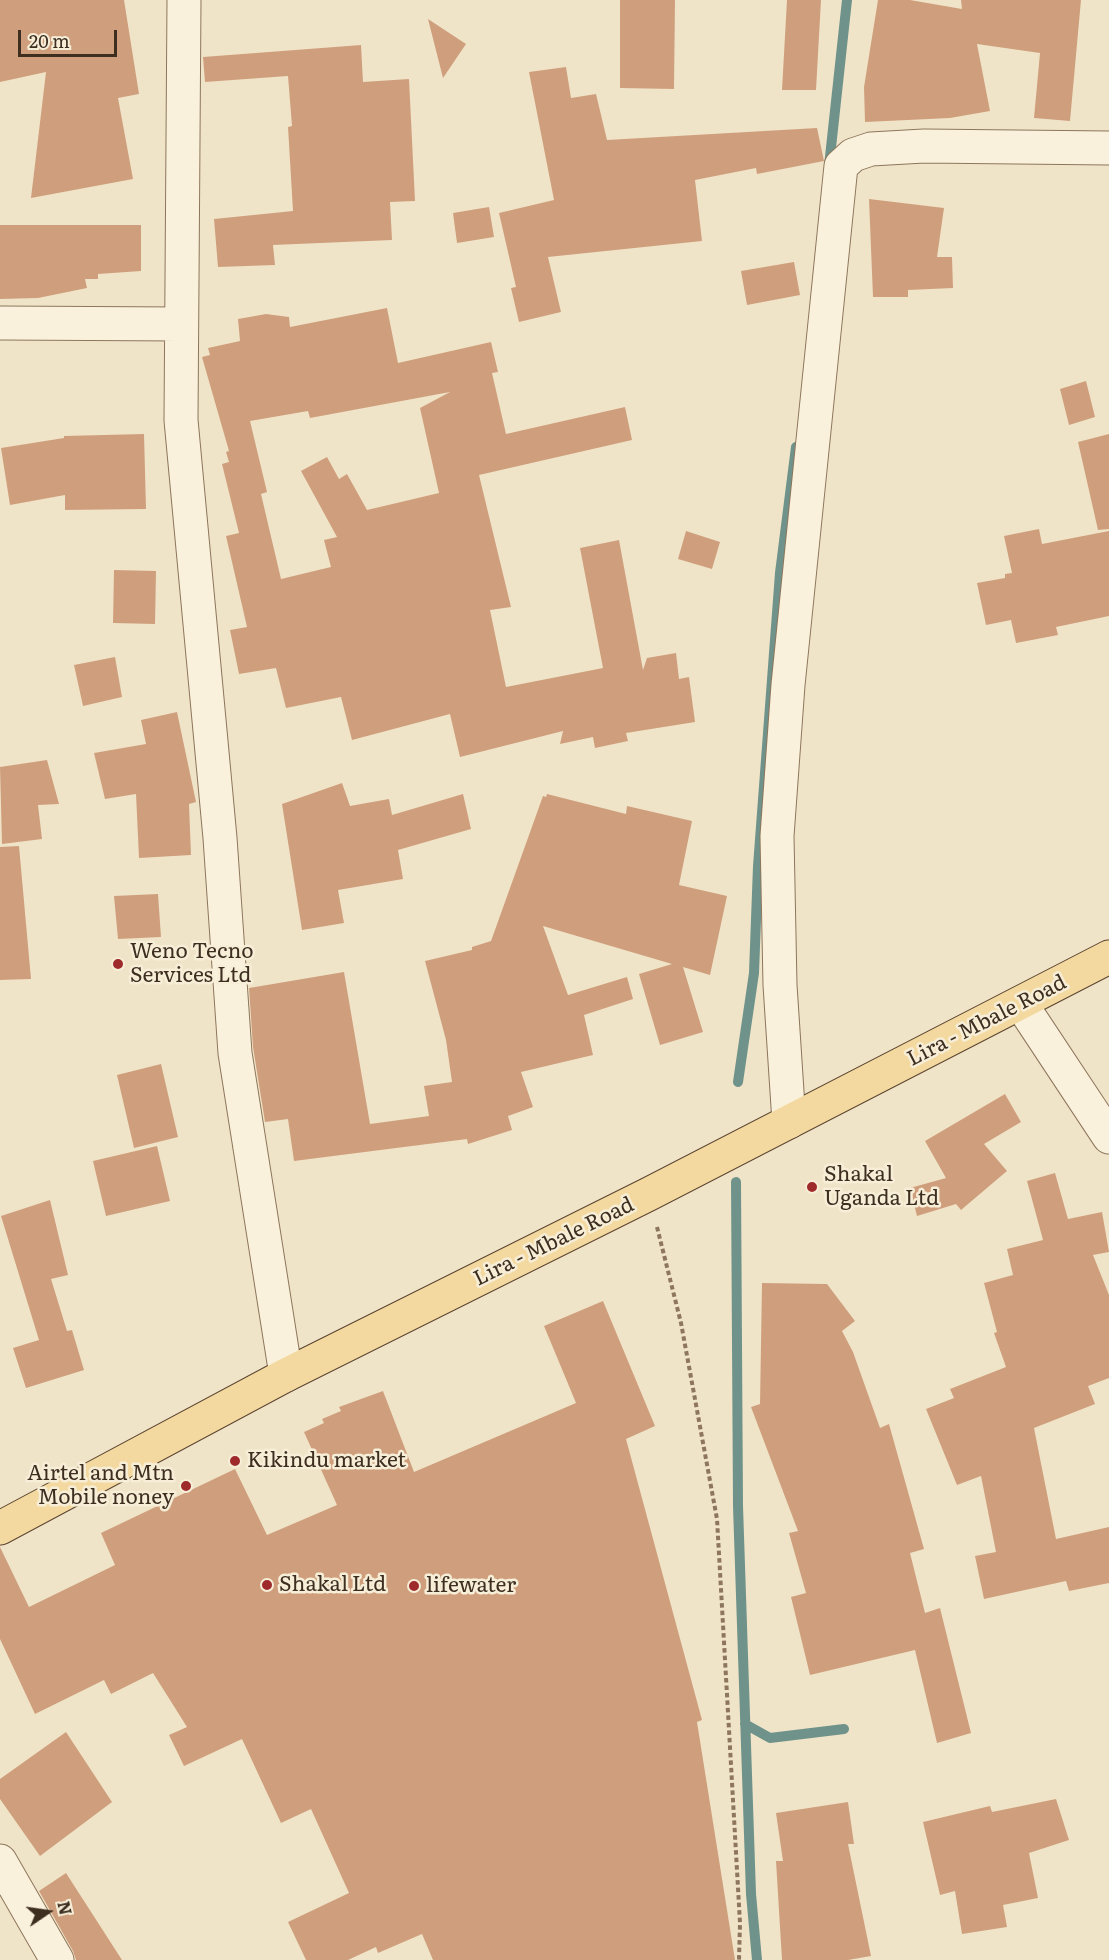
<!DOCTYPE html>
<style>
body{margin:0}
#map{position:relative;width:1109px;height:1960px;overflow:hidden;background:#f0e4c8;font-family:Literata,serif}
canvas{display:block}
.north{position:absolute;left:18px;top:1882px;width:60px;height:60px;-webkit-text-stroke:4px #f7eed8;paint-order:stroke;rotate:77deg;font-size:16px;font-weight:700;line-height:24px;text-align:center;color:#3d2e20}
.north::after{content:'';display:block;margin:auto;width:21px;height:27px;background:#3d2e20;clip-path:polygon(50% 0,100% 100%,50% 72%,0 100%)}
.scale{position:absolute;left:18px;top:30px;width:99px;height:27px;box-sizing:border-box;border:3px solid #3d2e20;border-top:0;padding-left:8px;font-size:18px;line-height:21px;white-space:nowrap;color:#3d2e20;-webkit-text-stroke:4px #f7eed8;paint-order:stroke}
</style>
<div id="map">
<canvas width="1109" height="1960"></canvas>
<div class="north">N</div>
<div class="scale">20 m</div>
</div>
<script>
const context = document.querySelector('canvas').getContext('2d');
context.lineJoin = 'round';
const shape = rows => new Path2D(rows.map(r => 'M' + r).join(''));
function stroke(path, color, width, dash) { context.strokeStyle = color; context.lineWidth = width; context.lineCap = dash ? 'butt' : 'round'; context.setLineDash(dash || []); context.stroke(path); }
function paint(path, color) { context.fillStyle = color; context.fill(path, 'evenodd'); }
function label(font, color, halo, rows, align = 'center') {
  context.font = font + ' Literata,serif'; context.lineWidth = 5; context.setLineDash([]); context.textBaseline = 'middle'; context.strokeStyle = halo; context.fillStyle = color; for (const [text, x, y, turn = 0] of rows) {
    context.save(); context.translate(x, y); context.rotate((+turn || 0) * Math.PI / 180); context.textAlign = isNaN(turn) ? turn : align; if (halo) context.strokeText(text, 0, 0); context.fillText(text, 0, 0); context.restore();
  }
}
const stream = shape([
 [829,166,847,0],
 [738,1082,754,973,758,866,780,573,796,447],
 [736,1182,738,1506,751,1894,757,1960],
 [745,1724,770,1738,844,1729]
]);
const building = shape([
 [0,0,124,0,139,94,118,98,133,179,31,198,46,72,0,82],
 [620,0,675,0,674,89,620,88],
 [787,0,821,0,816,90,782,90],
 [878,0,910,0,962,9,961,0,1081,0,1070,121,1034,118,1040,53,977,44,990,111,950,118,865,122,864,87],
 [428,19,466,44,443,78],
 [361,45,363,82,409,79,415,201,390,202,392,240,273,245,275,265,218,267,214,219,293,211,288,127,292,126,288,76,205,82,203,57],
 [566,67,571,98,596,94,607,140,817,128,824,161,757,174,756,168,695,180,702,241,548,257,561,312,519,322,511,288,516,287,499,213,554,200,529,72],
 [869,199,944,208,937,257,952,257,953,288,908,290,908,297,873,297],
 [489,207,494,237,457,243,453,213],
 [0,225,141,225,141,271,98,274,98,279,85,279,87,288,38,298,0,299],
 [794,262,800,295,747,305,741,271],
 [387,308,398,363,491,342,498,372,492,373,506,434,625,407,632,440,479,475,511,607,490,610,506,687,603,668,580,548,619,540,643,670,647,658,676,653,679,679,689,677,695,722,626,733,628,741,595,748,593,737,560,744,563,731,460,757,450,714,352,740,341,697,286,708,276,668,239,674,230,630,247,627,226,536,239,533,222,464,229,462,226,452,229,451,202,357,210,355,208,348,240,341,238,319,266,314,289,317,290,327],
 [450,392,420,408,439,493,367,510,347,474,339,479,327,457,301,471,337,537,324,540,331,567,281,579,261,494,267,492,250,421,308,411,310,418],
 [1086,381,1095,417,1069,425,1060,389],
 [144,434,146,509,65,510,65,495,10,505,1,448,64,438,64,436],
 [1109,434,1109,529,1098,530,1078,442],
 [1039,529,1042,544,1109,531,1109,616,1056,627,1058,635,1016,643,1011,620,986,625,977,583,1005,578,1005,574,1012,573,1004,536],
 [686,531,720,542,712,569,678,559],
 [114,570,156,571,155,624,113,623],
 [115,657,122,697,83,706,74,665],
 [177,712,196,802,189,804,191,855,139,858,136,794,105,799,94,753,146,744,141,720],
 [47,760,59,804,38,805,42,839,2,844,0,767],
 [342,783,350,806,389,799,392,815,463,794,471,829,398,850,403,879,338,890,344,923,302,930,282,804],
 [547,794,626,814,627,806,692,821,679,885,727,896,710,975,683,967,703,1032,660,1045,639,974,672,964,543,926,568,995,627,977,633,999,584,1015,593,1055,521,1072,533,1107,508,1116,512,1130,468,1144,467,1139,294,1161,288,1119,265,1122,253,1047,249,988,344,972,370,1124,429,1116,424,1086,452,1082,446,1040,425,961,472,950,472,947,491,941,543,796,546,797],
 [19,846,31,979,0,980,0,847],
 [158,894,161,937,118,939,114,896],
 [161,1064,178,1137,134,1148,117,1075],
 [1005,1094,1021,1122,984,1144,1007,1171,961,1210,956,1204,917,1216,910,1188,946,1178,925,1141],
 [157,1146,170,1201,106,1216,93,1161],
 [1055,1173,1068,1219,1102,1212,1109,1252,1093,1255,1109,1295,1109,1378,1088,1386,1095,1404,1034,1428,1056,1539,1109,1527,1109,1583,1069,1591,1066,1581,984,1599,975,1556,996,1552,981,1476,957,1485,926,1409,954,1398,950,1389,1006,1367,994,1333,997,1332,984,1283,1013,1275,1007,1249,1043,1240,1027,1181],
 [50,1200,68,1275,51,1279,67,1331,72,1330,84,1370,26,1388,13,1348,39,1340,1,1216],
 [762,1283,827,1284,855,1321,842,1331,853,1352,880,1428,889,1424,924,1549,910,1553,925,1613,940,1608,971,1733,937,1743,915,1650,810,1675,791,1597,806,1593,789,1533,798,1531,751,1407,760,1404],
 [603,1301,655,1426,626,1439,702,1720,697,1722,735,1960,433,1960,422,1934,378,1953,376,1947,348,1960,306,1960,288,1922,349,1893,311,1809,281,1823,242,1739,184,1766,169,1735,187,1727,153,1673,111,1694,104,1680,35,1714,0,1639,0,1547,29,1607,115,1565,101,1533,235,1469,267,1535,337,1505,304,1432,324,1423,322,1419,341,1411,339,1407,383,1391,414,1472,576,1403,544,1326],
 [66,1732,112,1802,40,1856,0,1799,0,1779],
 [1056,1799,1069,1840,1029,1853,1038,1898,1003,1905,1007,1927,962,1934,955,1891,940,1895,923,1822,990,1806,992,1812],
 [848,1802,854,1844,848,1844,871,1956,848,1960,782,1960,776,1861,783,1861,776,1813],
 [66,1873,122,1960,76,1960,73,1951,39,1891]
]);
const path = shape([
 [657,1227,681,1323,717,1519,740,1923,739,1960]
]);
const minor = shape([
 [184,0,181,420,220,838,235,1053,286,1375],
 [0,323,180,324],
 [1021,1004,1109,1137],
 [789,1122,780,985,777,836,788,685,841,166,853,155,871,149,924,146,1109,148],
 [0,1861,57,1960]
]);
const major = shape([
 [0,1528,286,1375,649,1194,1109,957]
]);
const markers = [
 [118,964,6,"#9e2a2b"],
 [812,1187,6,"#9e2a2b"],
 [235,1461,6,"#9e2a2b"],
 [186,1486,6,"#9e2a2b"],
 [267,1585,6,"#9e2a2b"],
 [414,1586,6,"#9e2a2b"]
];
const poiNames = [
 ["Weno Tecno",130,952],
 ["Services Ltd",130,976],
 ["Shakal",824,1175],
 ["Uganda Ltd",824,1199],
 ["Kikindu market",247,1461],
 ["Airtel and Mtn",174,1474,"right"],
 ["Mobile noney",174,1498,"right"],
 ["Shakal Ltd",279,1585],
 ["lifewater",426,1586]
];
const streetNames = [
 ["Lira - Mbale Road",987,1021,-27],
 ["Lira - Mbale Road",554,1242,-26]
];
stroke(stream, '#6f938a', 10);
paint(building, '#cf9f7d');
stroke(minor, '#8d765c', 35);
stroke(major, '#5b4430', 35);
stroke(path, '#8d765c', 4, [4.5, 3]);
stroke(minor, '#faf1dc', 33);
stroke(major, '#f3d9a0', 33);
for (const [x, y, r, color] of markers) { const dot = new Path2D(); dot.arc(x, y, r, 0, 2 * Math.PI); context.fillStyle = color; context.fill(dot); stroke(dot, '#f7eed8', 2); }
label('21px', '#3d2e20', '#f7eed8', poiNames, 'left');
label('21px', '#3d2e20', '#f7eed8', streetNames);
</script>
